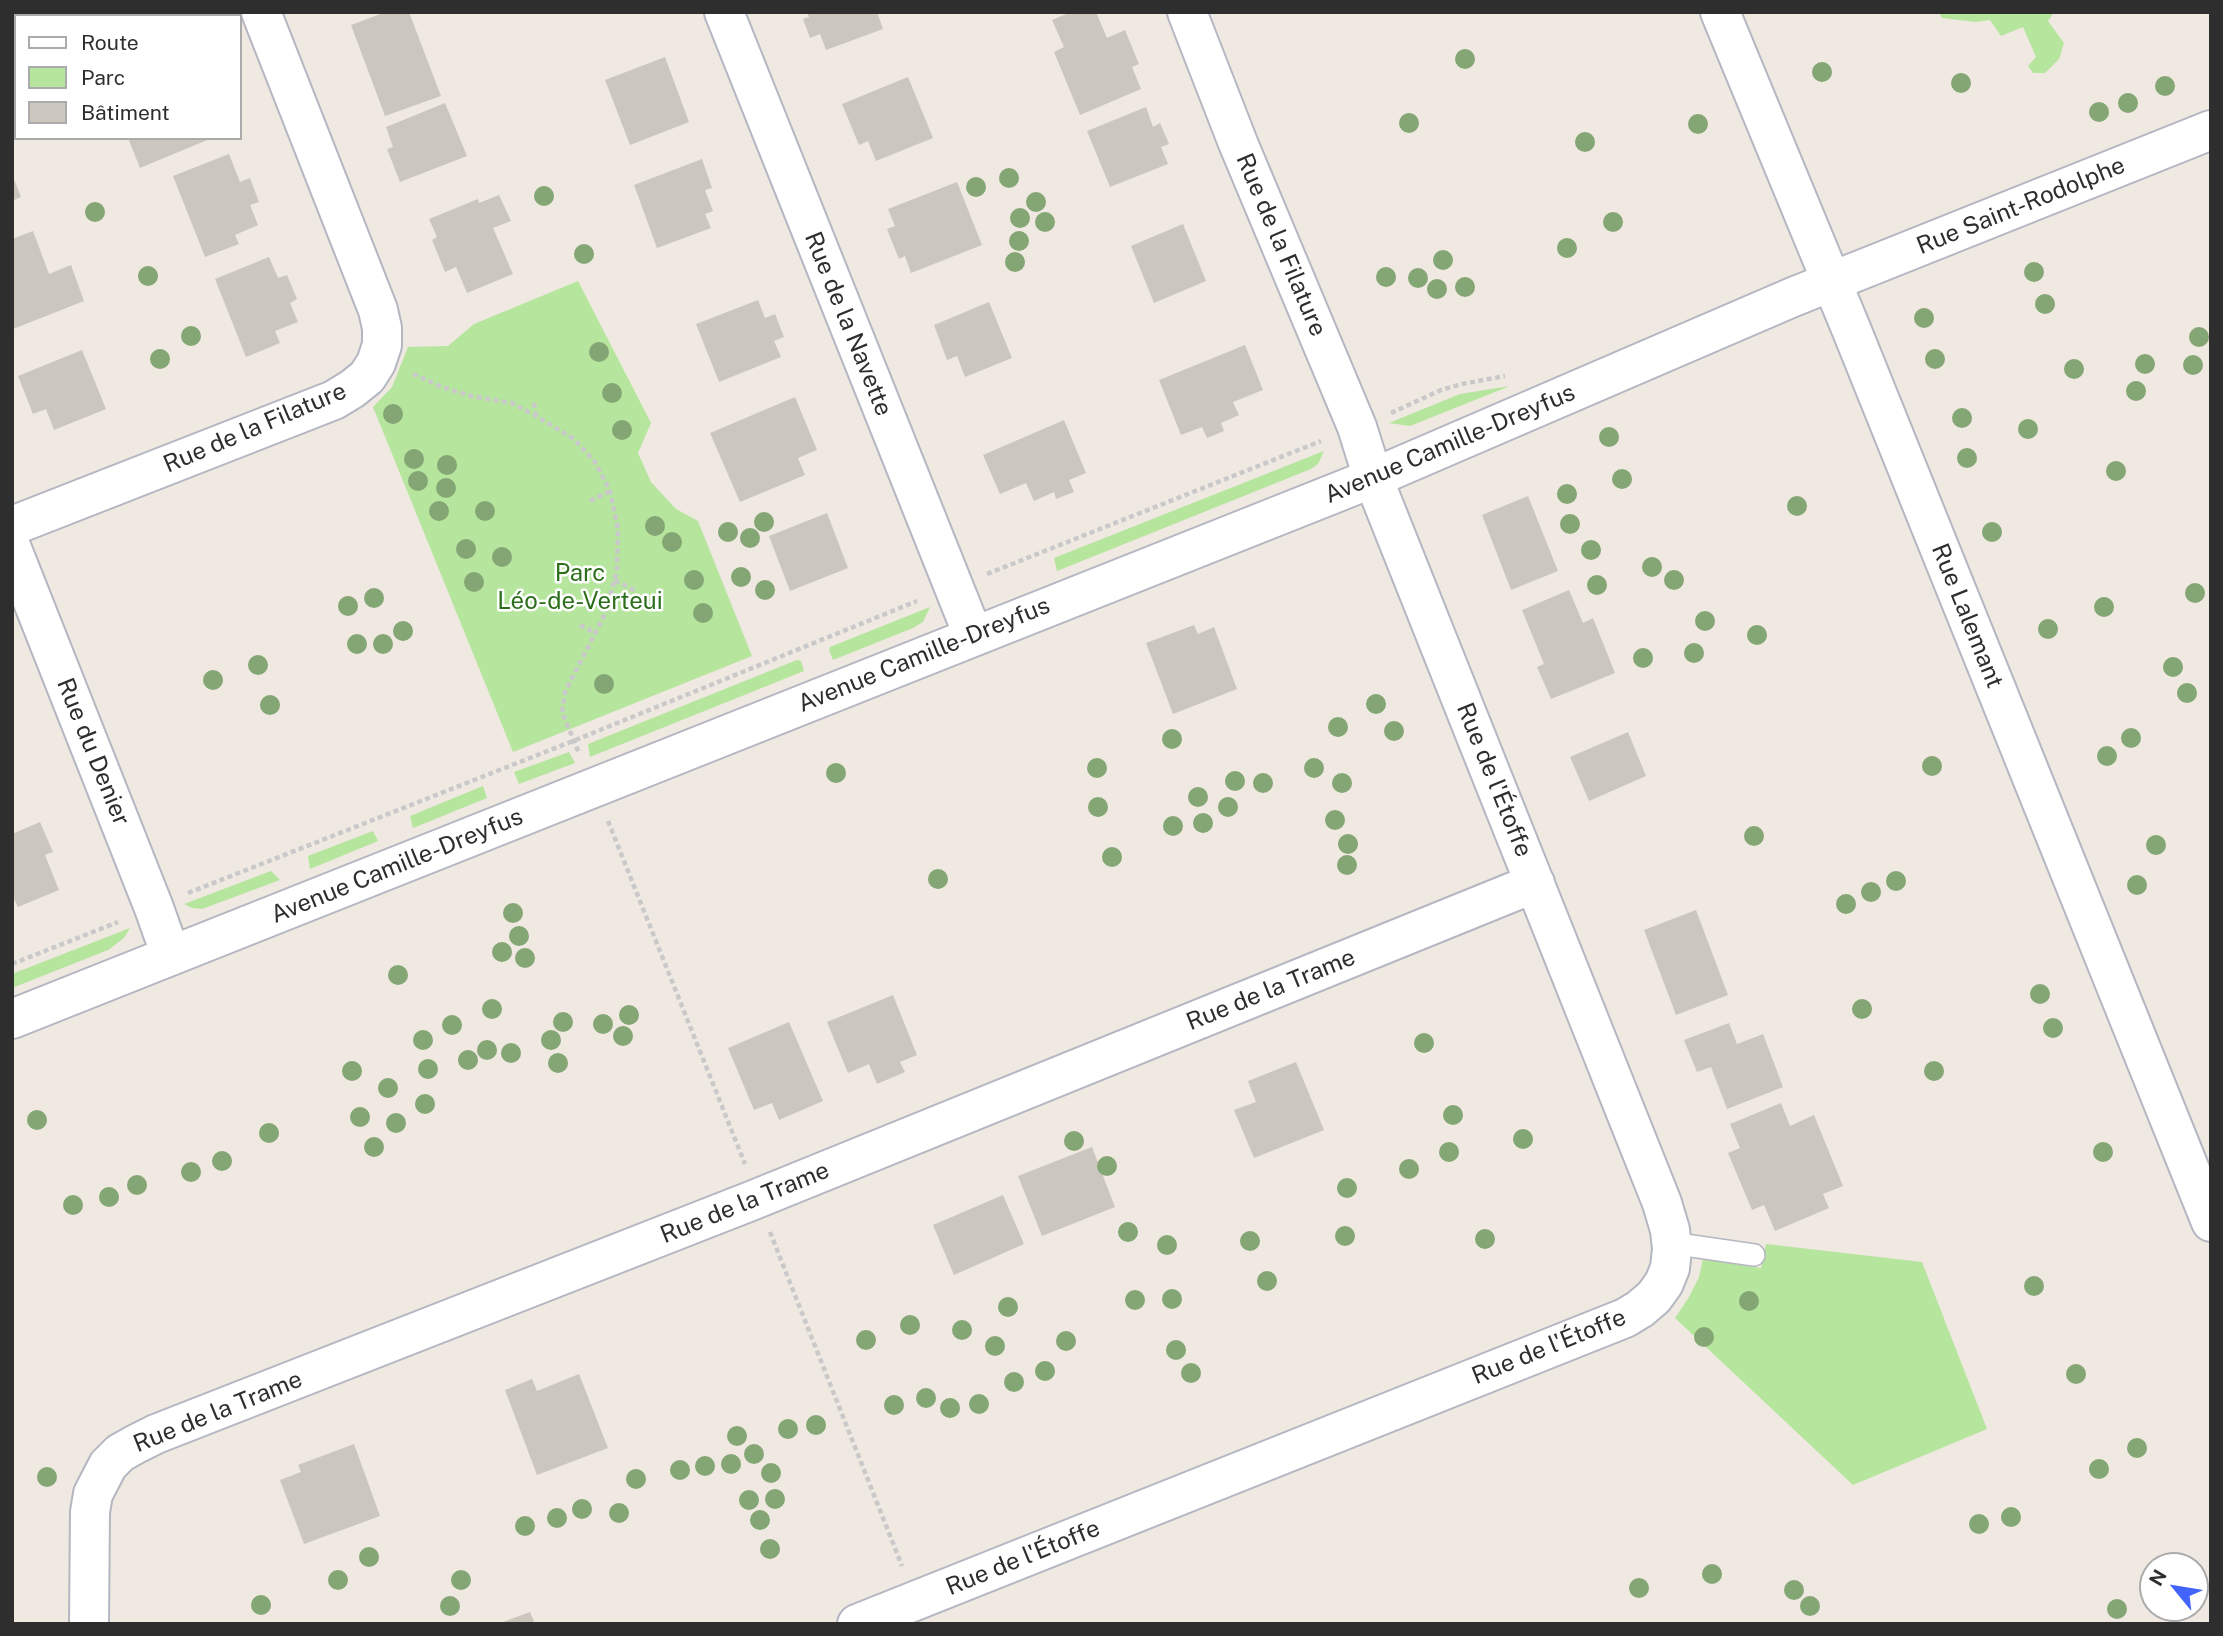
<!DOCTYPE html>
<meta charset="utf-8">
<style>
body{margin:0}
#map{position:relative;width:2223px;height:1636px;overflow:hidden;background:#efe9e1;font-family:"Public Sans",sans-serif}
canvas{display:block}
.frame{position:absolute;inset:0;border:14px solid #2e2e2e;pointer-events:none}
.legend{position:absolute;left:14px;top:14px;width:228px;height:126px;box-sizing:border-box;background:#fff;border:2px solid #ababab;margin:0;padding:9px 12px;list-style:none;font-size:21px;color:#2e2e2e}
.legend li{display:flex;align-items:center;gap:14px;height:35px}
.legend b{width:35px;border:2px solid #ababab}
.north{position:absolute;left:2139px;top:1552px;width:70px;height:70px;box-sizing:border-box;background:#fff;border:2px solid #ababab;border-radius:50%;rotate:300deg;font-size:19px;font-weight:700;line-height:28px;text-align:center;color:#2e2e2e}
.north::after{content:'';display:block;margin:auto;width:24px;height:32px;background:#4264fb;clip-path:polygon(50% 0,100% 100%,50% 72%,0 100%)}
</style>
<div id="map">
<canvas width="2223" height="1636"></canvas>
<div class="frame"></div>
<ul class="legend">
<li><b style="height:9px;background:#fff"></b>Route</li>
<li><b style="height:19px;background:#b6e59e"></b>Parc</li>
<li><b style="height:19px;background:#cbc7bf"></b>Bâtiment</li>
</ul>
<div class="north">N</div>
</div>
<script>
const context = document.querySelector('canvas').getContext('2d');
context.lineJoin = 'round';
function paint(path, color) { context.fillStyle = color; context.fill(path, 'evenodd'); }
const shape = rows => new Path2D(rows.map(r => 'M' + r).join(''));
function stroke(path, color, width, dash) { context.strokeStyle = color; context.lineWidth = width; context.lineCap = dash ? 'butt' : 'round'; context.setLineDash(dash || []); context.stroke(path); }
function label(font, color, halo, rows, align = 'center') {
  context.font = font + ' "Public Sans",sans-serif'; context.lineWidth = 5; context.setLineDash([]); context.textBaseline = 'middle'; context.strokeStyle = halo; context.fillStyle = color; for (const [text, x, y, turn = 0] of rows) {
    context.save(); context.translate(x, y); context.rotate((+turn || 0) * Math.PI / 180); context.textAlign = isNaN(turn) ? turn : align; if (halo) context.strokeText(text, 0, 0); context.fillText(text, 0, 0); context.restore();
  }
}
const green = shape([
 [1939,12,2054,12,2048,21,2064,43,2059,59,2045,73,2033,73,2028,66,2036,57,2023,27,2001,36,1990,20,1975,22,1942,18],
 [578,281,651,423,638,453,651,482,676,509,698,521,752,656,513,752,373,407,392,387,408,347,448,346,474,324],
 [1510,386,1410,426,1389,423,1460,394],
 [1324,451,1318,464,1311,469,1057,571,1054,558],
 [930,607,923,622,913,628,833,660,829,650,830,647],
 [797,660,801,661,804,671,590,757,588,744],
 [569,752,575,763,519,784,514,772],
 [483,786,487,798,413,828,410,816],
 [373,831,378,841,310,869,308,856],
 [271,871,280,880,202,909,192,908,184,904],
 [130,928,124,938,108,950,12,988,12,974],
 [1766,1244,1922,1262,1987,1429,1853,1485,1675,1318,1689,1297,1699,1277,1703,1259,1761,1268]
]);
const building = shape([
 [95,12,175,12,177,16,96,16],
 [386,12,409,12,441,96,385,116,351,25],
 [807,12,877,12,883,29,826,50,820,34,810,38,803,19,809,17],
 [1071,12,1096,12,1107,38,1125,30,1139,64,1132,67,1141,89,1080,115,1054,52,1064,47,1052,20],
 [665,57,689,122,630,145,605,80],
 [908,77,933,138,876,161,868,141,859,145,842,104],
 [445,103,467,156,400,182,387,149,393,147,386,127],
 [1146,107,1153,127,1160,123,1169,144,1161,147,1168,164,1110,187,1087,131],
 [128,138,212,138,140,168],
 [229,154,240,182,250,178,259,202,250,205,258,225,235,235,239,244,205,257,173,176],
 [702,159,712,188,705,190,713,211,705,214,711,228,657,248,634,185],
 [12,174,21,197,12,201],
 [957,182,982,245,911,273,905,256,899,259,887,229,895,226,888,209],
 [499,195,511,221,493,228,513,274,467,293,456,267,445,272,432,240,437,237,429,219,478,199,479,203],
 [1183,224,1206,281,1154,303,1131,246],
 [33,231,49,274,71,265,84,301,13,329,12,239],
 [269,257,278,278,287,275,297,299,290,303,298,322,275,331,280,343,246,357,215,279],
 [758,300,765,318,775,314,784,337,774,341,781,357,719,382,696,324],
 [989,302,1012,358,965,377,957,356,947,360,934,325],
 [1245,345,1263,390,1233,402,1239,415,1221,423,1224,431,1207,438,1202,427,1181,435,1159,380],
 [82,350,106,409,54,430,46,409,33,414,18,376],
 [795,397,817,450,798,458,805,475,740,502,710,433],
 [1064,420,1086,473,1069,480,1074,492,1056,499,1054,492,1034,501,1026,483,1000,494,983,455],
 [1528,496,1558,571,1511,590,1482,515],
 [827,513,848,568,790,591,769,536],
 [1569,590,1583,623,1593,618,1615,673,1551,699,1537,667,1544,664,1522,610],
 [1194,625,1198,634,1214,627,1237,689,1173,714,1146,643],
 [1628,732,1646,776,1589,801,1570,757],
 [40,822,53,852,45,855,59,890,18,907,14,899,12,900,12,834],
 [1696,910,1728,995,1676,1015,1644,930],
 [893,995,917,1055,900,1062,905,1072,877,1084,869,1064,848,1073,827,1022],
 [789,1022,823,1101,779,1120,772,1103,754,1110,728,1048],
 [1729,1023,1737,1044,1763,1034,1783,1087,1727,1109,1711,1067,1697,1072,1684,1040],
 [1296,1062,1324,1130,1254,1158,1234,1110,1256,1102,1248,1081],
 [1781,1103,1790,1126,1814,1115,1843,1186,1823,1194,1829,1208,1775,1231,1764,1205,1752,1210,1728,1153,1740,1148,1730,1124],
 [1092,1147,1115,1207,1042,1236,1018,1176],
 [1003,1195,1024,1244,954,1275,933,1225],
 [579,1374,608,1448,537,1475,505,1390,532,1379,537,1391],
 [354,1444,380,1516,304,1544,280,1480,301,1472,298,1465],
 [530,1612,535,1624,500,1624,500,1623]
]);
const path = shape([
 [413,374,442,387,471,396,512,403,536,416,574,439,595,462,610,491,618,529,617,570,606,612,565,692,562,712,579,753],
 [534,403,536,415],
 [1391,413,1441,390,1462,384,1505,376],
 [590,501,610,491],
 [987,574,1321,441],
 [615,580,635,591],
 [580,625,595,633],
 [608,821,745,1164],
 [188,893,573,741,917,601],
 [12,964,118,922],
 [770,1232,902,1566]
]);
const service = shape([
 [1671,1243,1754,1255]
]);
const minor = shape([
 [724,12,973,635],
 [1720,12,1852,331,2211,1222],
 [12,526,334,400,352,389,367,377,376,363,382,345,382,328,378,310,261,12],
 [12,549,154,908,171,956],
 [12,1019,1373,478,1793,297,2211,130],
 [89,1624,90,1512,93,1494,108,1465,120,1453,136,1444,156,1434,751,1201,1535,883],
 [857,1624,1625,1318,1640,1309,1654,1297,1664,1283,1670,1268,1672,1249,1670,1230,1662,1203,1373,478,1357,427,1238,143,1187,12]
]);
const trees = [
 [1465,59],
 [1822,72],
 [1961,83],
 [2165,86],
 [2128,103],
 [2099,112],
 [1409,123],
 [1698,124],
 [1585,142],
 [1009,178],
 [976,187],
 [544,196],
 [1036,202],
 [95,212],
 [1020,218],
 [1045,222],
 [1613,222],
 [1019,241],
 [1567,248],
 [584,254],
 [1443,260],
 [1015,262],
 [2034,272],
 [148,276],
 [1386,277],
 [1418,278],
 [1465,287],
 [1437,289],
 [2045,304],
 [1924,318],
 [191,336],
 [2199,337],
 [599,352],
 [160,359],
 [1935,359],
 [2145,364],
 [2193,365],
 [2074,369],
 [2136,391],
 [612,393],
 [393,414],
 [1962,418],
 [2028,429],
 [622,430],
 [1609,437],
 [1967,458],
 [414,459],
 [447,465],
 [2116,471],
 [1622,479],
 [418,481],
 [446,488],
 [1567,494],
 [1797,506],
 [439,511],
 [485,511],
 [764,522],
 [1570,524],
 [655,526],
 [728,532],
 [1992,532],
 [750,538],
 [672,542],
 [466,549],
 [1591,550],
 [502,557],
 [1652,567],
 [741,577],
 [694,580],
 [1674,580],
 [474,582],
 [1597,585],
 [765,590],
 [2195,593],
 [374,598],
 [348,606],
 [2104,607],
 [703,613],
 [1705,621],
 [2048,629],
 [403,631],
 [1757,635],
 [357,644],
 [383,644],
 [1694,653],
 [1643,658],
 [258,665],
 [2173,667],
 [213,680],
 [604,684],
 [2187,693],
 [1376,704],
 [270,705],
 [1338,727],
 [1394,731],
 [2131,738],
 [1172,739],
 [2107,756],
 [1932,766],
 [1097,768],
 [1314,768],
 [836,773],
 [1235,781],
 [1263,783],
 [1342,783],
 [1198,797],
 [1098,807],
 [1228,807],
 [1335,820],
 [1203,823],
 [1173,826],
 [1754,836],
 [1348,844],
 [2156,845],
 [1112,857],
 [1347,865],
 [938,879],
 [1896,881],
 [2137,885],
 [1871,892],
 [1846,904],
 [513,913],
 [519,936],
 [502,952],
 [525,958],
 [398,975],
 [2040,994],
 [492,1009],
 [1862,1009],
 [629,1015],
 [563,1022],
 [603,1024],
 [452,1025],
 [2053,1028],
 [623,1036],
 [423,1040],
 [551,1040],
 [1424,1043],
 [487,1050],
 [511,1053],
 [468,1060],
 [558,1063],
 [428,1069],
 [352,1071],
 [1934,1071],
 [388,1088],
 [425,1104],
 [1453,1115],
 [360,1117],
 [37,1120],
 [396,1123],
 [269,1133],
 [1523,1139],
 [1074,1141],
 [374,1147],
 [1449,1152],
 [2103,1152],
 [222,1161],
 [1107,1166],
 [1409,1169],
 [191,1172],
 [137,1185],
 [1347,1188],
 [109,1197],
 [73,1205],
 [1128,1232],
 [1345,1236],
 [1485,1239],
 [1250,1241],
 [1167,1245],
 [1267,1281],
 [2034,1286],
 [1172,1299],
 [1135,1300],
 [1749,1301],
 [1008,1307],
 [910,1325],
 [962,1330],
 [1704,1337],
 [866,1340],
 [1066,1341],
 [995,1346],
 [1176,1350],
 [1045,1371],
 [1191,1373],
 [2076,1374],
 [1014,1382],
 [926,1398],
 [979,1404],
 [894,1405],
 [950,1408],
 [816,1425],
 [788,1429],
 [737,1436],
 [2137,1448],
 [754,1454],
 [731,1464],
 [705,1466],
 [2099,1469],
 [680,1470],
 [771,1473],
 [47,1477],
 [636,1479],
 [775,1499],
 [749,1500],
 [582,1509],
 [619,1513],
 [2011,1517],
 [557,1518],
 [760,1520],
 [1979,1524],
 [525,1526],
 [770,1549],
 [369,1557],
 [1712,1574],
 [338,1580],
 [461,1580],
 [1639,1588],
 [1794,1590],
 [261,1605],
 [450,1606],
 [1810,1606],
 [2117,1609]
];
const streetNames = [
 ["Rue Saint-Rodolphe",2021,206,-22],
 ["Rue de la Filature",1281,245,67],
 ["Rue de la Navette",848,324,68],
 ["Rue de la Filature",255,428,-23],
 ["Avenue Camille-Dreyfus",1450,444,-23],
 ["Rue Lalemant",1967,616,68],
 ["Avenue Camille-Dreyfus",924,655,-22],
 ["Rue du Denier",93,752,68],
 ["Rue de l'Étoffe",1494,780,68],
 ["Avenue Camille-Dreyfus",397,866,-22],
 ["Rue de la Trame",1271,990,-22],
 ["Rue de la Trame",745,1203,-22],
 ["Rue de l'Étoffe",1549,1347,-22],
 ["Rue de la Trame",218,1412,-22],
 ["Rue de l'Étoffe",1023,1558,-22]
];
const parkNames = [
 ["Parc",580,574],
 ["Léo-de-Verteui",580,602]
];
paint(green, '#b6e59e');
paint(building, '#cbc7bf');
stroke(service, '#b4b7c1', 24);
stroke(minor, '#b4b7c1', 42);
stroke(path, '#c9c9c9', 4.5, [5, 3.5]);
stroke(service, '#fff', 21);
stroke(minor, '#fff', 38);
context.fillStyle = '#84a574';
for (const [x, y] of trees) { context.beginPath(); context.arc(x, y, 10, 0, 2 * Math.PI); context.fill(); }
label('24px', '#2e2e2e', '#fff', streetNames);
label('24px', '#2c6e1b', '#fff', parkNames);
</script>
